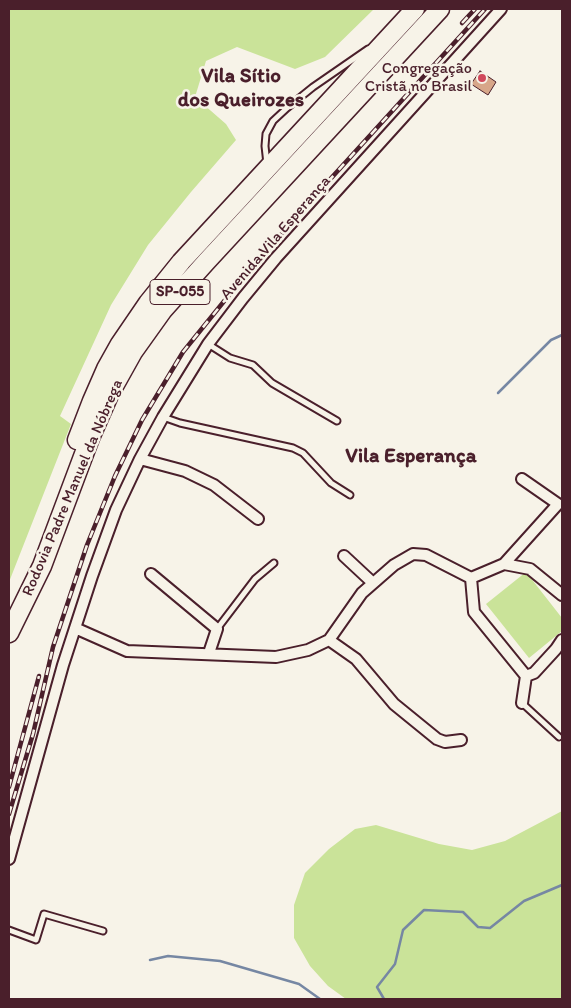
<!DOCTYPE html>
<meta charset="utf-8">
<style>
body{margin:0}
#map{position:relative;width:571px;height:1008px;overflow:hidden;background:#f7f3e8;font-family:Itim,sans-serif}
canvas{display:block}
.frame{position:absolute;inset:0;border:10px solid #4a1f2b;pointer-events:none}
</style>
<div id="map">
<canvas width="571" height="1008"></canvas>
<div class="frame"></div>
</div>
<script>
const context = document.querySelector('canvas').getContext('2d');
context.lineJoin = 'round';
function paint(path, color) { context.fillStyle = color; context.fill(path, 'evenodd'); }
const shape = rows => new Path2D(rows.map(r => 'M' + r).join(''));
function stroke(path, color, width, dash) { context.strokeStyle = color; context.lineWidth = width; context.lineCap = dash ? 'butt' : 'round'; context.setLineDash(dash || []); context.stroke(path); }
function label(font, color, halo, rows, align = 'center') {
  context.font = font + ' Itim,sans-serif'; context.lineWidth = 5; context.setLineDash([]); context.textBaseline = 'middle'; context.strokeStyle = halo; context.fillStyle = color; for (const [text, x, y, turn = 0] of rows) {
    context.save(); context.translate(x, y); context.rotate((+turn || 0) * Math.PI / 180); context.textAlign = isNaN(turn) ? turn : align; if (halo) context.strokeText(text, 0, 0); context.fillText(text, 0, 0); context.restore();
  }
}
const green = shape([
 [9,9,374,9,325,57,295,69,237,47,206,61,195,97,226,124,236,140,191,192,148,245,111,305,60,416,71,424,9,582],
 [526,572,562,618,562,631,529,658,486,604],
 [562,811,562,999,346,999,328,986,310,966,294,938,294,905,305,873,329,849,355,829,376,825,439,844,472,850,505,841]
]);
const stream = shape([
 [498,393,551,340,562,335],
 [150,960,168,956,220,961,299,984,320,999],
 [384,999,377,987,395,964,403,930,424,910,463,912,478,927,490,928,524,901,562,885]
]);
const building = shape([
 [480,71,496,82,488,95,471,84,480,71]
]);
const lane = shape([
 [267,164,265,146,266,134,273,121,287,108,313,87,368,49],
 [208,344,230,358,253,365,272,383,337,421],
 [163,417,180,423,293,448,303,453,331,483,350,495],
 [217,629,255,579,274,563],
 [522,703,559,737],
 [9,930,36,940,44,914,103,931]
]);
const street = shape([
 [140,459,185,471,214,485,258,519],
 [522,479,558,504,504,564,471,578,474,612,526,676,522,703],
 [344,556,373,583],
 [504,564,530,569,562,595],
 [151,574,217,629,209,653],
 [75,628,127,651,276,657,308,650,329,640,362,593,394,565,413,554,426,555,471,578],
 [329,640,356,659,394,704,437,739,445,742,461,740],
 [526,676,534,673,556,649,562,640],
 [9,859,63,665,92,576,116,510,140,459,163,417,208,344,243,298,276,258,501,9]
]);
const highway = shape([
 [77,440,92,401,106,369,120,344,148,303,181,262,415,9],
 [9,633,42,566,90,438,109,395,133,352,163,310,206,262,440,9]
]);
const rail = shape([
 [462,23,475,9],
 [9,787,39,676],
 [9,814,33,734,53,647,87,545,115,476,142,420,183,352,242,279,314,197,485,9]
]);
const markers = [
 [482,78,5,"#d1495b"]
];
const shields = [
 [180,292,60]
];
const shieldNames = [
 ["SP-055",180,292]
];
const poiNames = [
 ["Congregação",472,69],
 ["Cristã no Brasil",472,87]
];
const streetNames = [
 ["Avenida Vila Esperança",276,238,-49],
 ["Rodovia Padre Manuel da Nóbrega",73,488,-67]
];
const districtNames = [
 ["Vila Sítio",241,77],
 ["dos Queirozes",241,101],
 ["Vila Esperança",411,457]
];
paint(green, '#cae399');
stroke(stream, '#7687a3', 2.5);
paint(building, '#d7a689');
stroke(building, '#4a1f2b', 1);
stroke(lane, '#4a1f2b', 9);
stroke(street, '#4a1f2b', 14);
stroke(highway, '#4a1f2b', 21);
stroke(lane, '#f7f3e8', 5);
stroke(street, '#f7f3e8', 10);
stroke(highway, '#f7f3e8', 18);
stroke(rail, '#4a1f2b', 4.5);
stroke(rail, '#f7f3e8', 2.5, [8]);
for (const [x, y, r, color] of markers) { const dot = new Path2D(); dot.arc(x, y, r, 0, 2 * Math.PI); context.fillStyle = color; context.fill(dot); stroke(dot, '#f7f3e8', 2); }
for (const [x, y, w] of shields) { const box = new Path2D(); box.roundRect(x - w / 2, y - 12.5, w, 25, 4); context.fillStyle = '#f7f3e8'; context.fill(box); stroke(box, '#4a1f2b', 1); }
label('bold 15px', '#4a1f2b', null, shieldNames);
label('16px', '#4a1f2b', '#f7f3e8', poiNames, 'right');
label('16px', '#4a1f2b', '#f7f3e8', streetNames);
label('bold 21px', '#4a1f2b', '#f7f3e8', districtNames);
</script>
